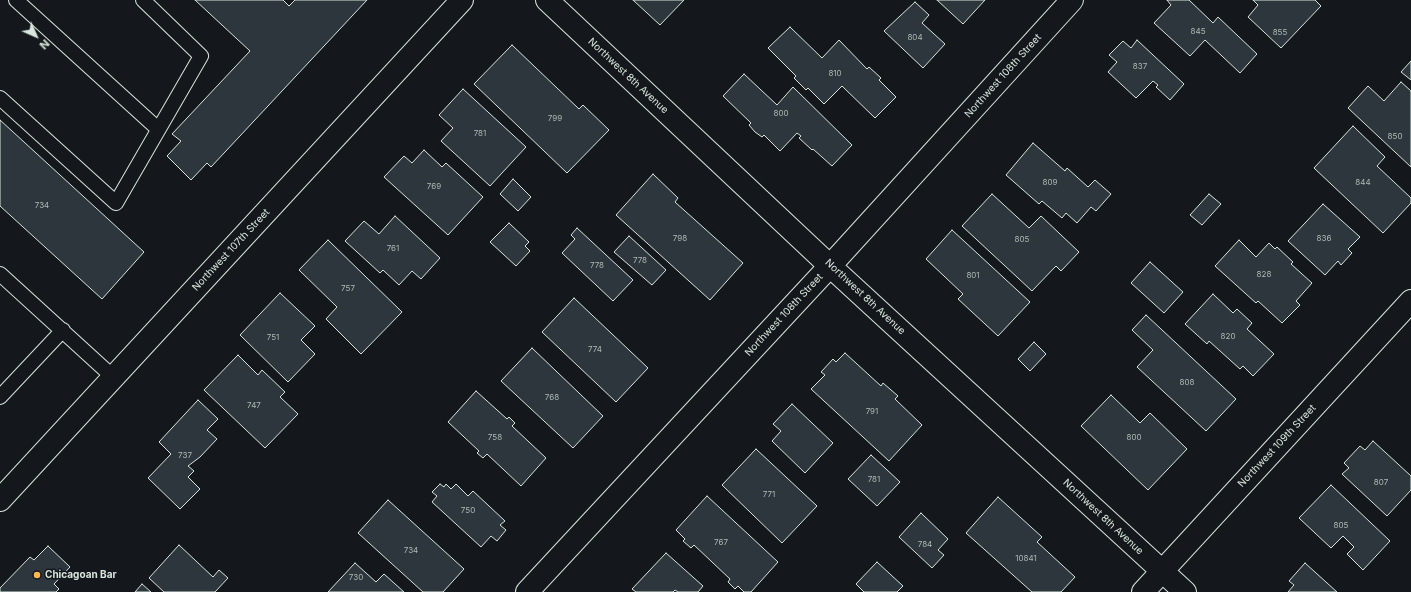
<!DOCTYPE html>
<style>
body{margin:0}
#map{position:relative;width:1411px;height:592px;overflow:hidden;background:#14181c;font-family:Inter,sans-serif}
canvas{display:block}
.north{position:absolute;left:16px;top:16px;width:40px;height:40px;-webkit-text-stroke:3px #14181c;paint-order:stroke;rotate:135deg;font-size:11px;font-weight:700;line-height:16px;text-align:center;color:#d8e6dc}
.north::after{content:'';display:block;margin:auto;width:14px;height:18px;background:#d8e6dc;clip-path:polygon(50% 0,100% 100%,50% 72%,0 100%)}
</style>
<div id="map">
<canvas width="1411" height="592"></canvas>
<div class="north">N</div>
</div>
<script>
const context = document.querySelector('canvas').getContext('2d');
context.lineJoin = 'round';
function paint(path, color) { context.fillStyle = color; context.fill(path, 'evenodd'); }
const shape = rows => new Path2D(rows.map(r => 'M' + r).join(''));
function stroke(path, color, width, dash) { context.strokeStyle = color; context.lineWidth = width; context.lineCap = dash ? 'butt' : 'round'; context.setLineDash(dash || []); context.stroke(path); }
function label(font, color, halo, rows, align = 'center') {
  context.font = font + ' Inter,sans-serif'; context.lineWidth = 3; context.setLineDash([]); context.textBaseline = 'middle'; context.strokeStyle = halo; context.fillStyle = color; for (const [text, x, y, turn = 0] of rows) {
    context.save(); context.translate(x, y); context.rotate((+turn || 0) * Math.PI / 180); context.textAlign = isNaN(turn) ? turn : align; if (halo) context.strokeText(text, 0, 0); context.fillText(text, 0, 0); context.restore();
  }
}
const building = shape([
 [195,0,283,0,289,6,295,0,367,0,211,167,207,163,191,180,167,156,181,141,172,134,250,51,195,0],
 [633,0,684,0,660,25,633,0],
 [937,0,985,0,963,24,937,0],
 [1167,0,1189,0,1213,23,1218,17,1257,54,1240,73,1205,40,1190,56,1154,23,1171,5,1167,0],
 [1253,0,1315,0,1321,6,1281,48,1248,17,1258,5,1253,0],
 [915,2,929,15,922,23,945,44,923,68,884,31,915,2],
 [790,27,822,58,839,40,867,69,869,67,881,78,879,80,896,97,875,118,842,86,824,104,808,88,806,90,794,78,796,76,768,48,790,27],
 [1137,40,1184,84,1170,100,1156,87,1158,85,1153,81,1136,98,1108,72,1117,62,1109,55,1123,41,1131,48,1137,40],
 [512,45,579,109,583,105,609,130,567,173,474,84,512,45],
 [1411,61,1411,80,1401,72,1411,61],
 [744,74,777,105,793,87,852,145,832,166,813,149,812,150,799,138,801,136,797,133,780,151,764,135,762,137,755,132,749,125,751,123,723,96,744,74],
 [1401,82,1411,91,1411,167,1348,108,1368,86,1384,101,1401,82],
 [463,89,526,147,490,186,441,141,453,128,439,115,463,89],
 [0,120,144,252,102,299,0,206,0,120],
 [1353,126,1385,157,1377,166,1411,198,1411,203,1383,233,1314,168,1353,126],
 [1033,143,1065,171,1067,168,1088,187,1095,180,1111,194,1096,211,1091,207,1077,223,1066,213,1062,218,1042,201,1039,204,1006,175,1033,143],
 [424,150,442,167,446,163,483,197,448,235,384,177,404,156,412,163,424,150],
 [653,174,678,198,675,202,743,263,710,300,616,215,653,174],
 [513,179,531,197,518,211,500,194,513,179],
 [992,194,1029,228,1041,216,1079,252,1061,271,1056,266,1032,291,962,226,992,194],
 [1209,194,1221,204,1202,225,1190,215,1209,194],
 [1323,204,1360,237,1348,249,1352,253,1341,265,1338,261,1325,275,1288,241,1323,204],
 [395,216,440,258,421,279,412,271,399,285,383,270,380,273,345,241,364,221,379,234,395,216],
 [509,223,529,242,525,246,530,251,516,266,490,242,509,223],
 [577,228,633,280,613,301,562,253,575,239,571,235,577,228],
 [952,230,1030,302,998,336,958,299,963,294,926,259,952,230],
 [629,236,666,270,652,285,614,252,629,236],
 [328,240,402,312,361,354,326,319,337,307,299,270,328,240],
 [1239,240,1256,257,1269,243,1275,249,1277,247,1293,262,1291,264,1312,283,1296,301,1300,305,1282,323,1258,301,1256,303,1215,266,1239,240],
 [1150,262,1183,292,1164,313,1131,283,1150,262],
 [280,293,315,326,301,340,315,354,288,382,240,335,280,293],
 [1213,294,1233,313,1237,309,1252,323,1247,329,1274,354,1253,376,1243,366,1240,369,1209,341,1207,344,1185,324,1213,294],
 [574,298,648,368,616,402,542,332,574,298],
 [1146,315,1236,399,1206,431,1137,367,1153,350,1132,330,1146,315],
 [1034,342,1046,354,1030,371,1018,359,1034,342],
 [532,348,603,416,573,448,501,381,532,348],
 [845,353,881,386,883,383,898,396,895,399,922,425,889,461,811,389,825,375,821,372,833,359,836,362,845,353],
 [238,355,258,375,262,370,285,392,280,397,298,414,265,448,204,390,238,355],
 [476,391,507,419,509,417,515,423,512,426,546,458,521,486,487,454,483,458,477,453,479,451,448,422,476,391],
 [1111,395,1140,423,1150,413,1187,449,1148,490,1081,426,1111,395],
 [198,400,218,419,207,430,217,439,200,457,188,466,194,471,188,477,200,489,180,509,148,478,171,454,159,442,198,400],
 [792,404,833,443,805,473,772,441,781,431,773,424,792,404],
 [1373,441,1411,476,1411,490,1387,516,1342,474,1349,468,1344,463,1360,446,1365,450,1373,441],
 [756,449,817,506,782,543,722,485,756,449],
 [871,455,900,482,877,506,848,479,871,455],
 [440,484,444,487,446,484,451,489,456,484,468,496,473,491,505,521,500,525,506,530,497,541,491,536,481,547,432,502,437,496,432,492,440,484],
 [1331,485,1390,541,1363,570,1347,554,1354,547,1343,536,1331,548,1299,518,1331,485],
 [707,496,778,562,751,592,744,592,738,586,735,589,728,582,730,579,694,545,691,548,683,541,685,539,676,530,707,496],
 [998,497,1042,537,1037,542,1075,577,1061,592,1032,592,966,533,998,497],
 [388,500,464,569,443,592,423,592,358,533,388,500],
 [921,513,948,539,938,550,944,555,932,568,899,537,921,513],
 [179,545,213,577,219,570,228,578,215,592,164,592,149,578,179,545],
 [48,546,70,567,54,584,59,589,56,592,0,592,0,588,30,557,34,560,48,546],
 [666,553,703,586,698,592,678,592,675,590,673,592,636,592,632,589,666,553],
 [877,562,903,586,897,592,864,592,856,584,877,562],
 [355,563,376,582,384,574,404,592,328,592,355,563],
 [1305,563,1337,592,1288,592,1294,585,1289,581,1305,563],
 [142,584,151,592,135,592,142,584]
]);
const service = shape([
 [16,0,158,129],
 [0,98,116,203,201,56,143,0],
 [0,274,113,377],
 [0,397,63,330]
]);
const minor = shape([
 [547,0,830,266,1185,592],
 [0,500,462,0],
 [527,592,830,266,1072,0],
 [1143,592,1411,301]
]);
const markers = [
 [37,575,4,"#ffb74d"]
];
const numberNames = [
 ["845",1198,32],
 ["855",1280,33],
 ["804",915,38],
 ["837",1140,67],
 ["810",835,74],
 ["800",781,114],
 ["799",555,119],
 ["781",480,134],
 ["850",1395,137],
 ["809",1050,183],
 ["844",1363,183],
 ["769",434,187],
 ["734",42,206],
 ["798",680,239],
 ["836",1324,239],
 ["805",1022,240],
 ["761",393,249],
 ["778",640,261],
 ["778",597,266],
 ["828",1264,275],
 ["801",973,276],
 ["757",348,289],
 ["820",1228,337],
 ["751",273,338],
 ["774",595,350],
 ["808",1187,383],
 ["768",552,398],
 ["747",254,406],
 ["791",872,412],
 ["758",495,438],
 ["800",1134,438],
 ["737",185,456],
 ["781",874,480],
 ["807",1381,483],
 ["771",769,495],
 ["750",468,511],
 ["805",1341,526],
 ["767",721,543],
 ["784",925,545],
 ["734",411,551],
 ["10841",1026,559],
 ["730",356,578]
];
const streetNames = [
 ["Northwest 8th Avenue",628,76,43],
 ["Northwest 108th Street",1003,76,-48],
 ["Northwest 107th Street",231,250,-47],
 ["Northwest 8th Avenue",865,297,43],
 ["Northwest 108th Street",784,315,-47],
 ["Northwest 109th Street",1277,446,-47],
 ["Northwest 8th Avenue",1103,517,43]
];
const poiNames = [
 ["Chicagoan Bar",45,575]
];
paint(building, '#2c363c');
stroke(building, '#d8e6dc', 1);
stroke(service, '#d8e6dc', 16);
stroke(minor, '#d8e6dc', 24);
stroke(service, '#14181c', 14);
stroke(minor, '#14181c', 22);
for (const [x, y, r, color] of markers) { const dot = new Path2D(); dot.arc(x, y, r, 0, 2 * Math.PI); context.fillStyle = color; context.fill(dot); stroke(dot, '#14181c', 1.5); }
label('8px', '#adbab4', null, numberNames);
label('10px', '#d8e6dc', '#14181c', streetNames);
label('bold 10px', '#d8e6dc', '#14181c', poiNames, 'left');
</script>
